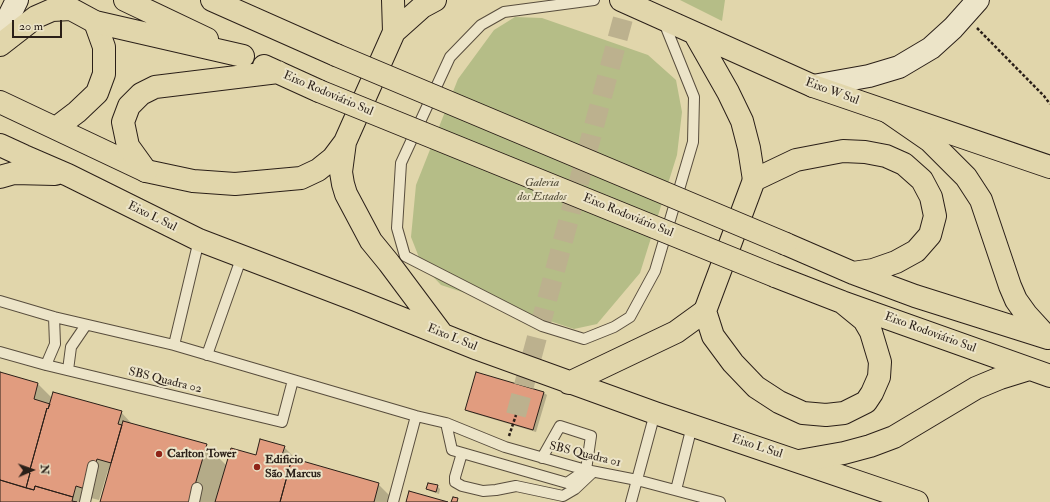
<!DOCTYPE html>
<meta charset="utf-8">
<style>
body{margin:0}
#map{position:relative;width:1050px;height:502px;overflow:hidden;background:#e1d6ab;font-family:"IM FELL Double Pica",serif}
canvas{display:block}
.north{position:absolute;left:12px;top:450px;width:40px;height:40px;-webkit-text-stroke:3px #ece4c8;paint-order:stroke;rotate:88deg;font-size:11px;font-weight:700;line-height:16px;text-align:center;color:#2a1f18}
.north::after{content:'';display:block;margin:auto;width:14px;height:18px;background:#2a1f18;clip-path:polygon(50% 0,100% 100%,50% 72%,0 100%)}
.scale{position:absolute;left:12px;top:20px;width:50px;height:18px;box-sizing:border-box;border:2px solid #2a1f18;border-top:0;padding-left:5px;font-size:12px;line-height:14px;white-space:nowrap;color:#2a1f18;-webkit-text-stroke:3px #ece4c8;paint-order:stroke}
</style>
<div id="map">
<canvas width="1050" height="502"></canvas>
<div class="north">N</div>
<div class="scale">20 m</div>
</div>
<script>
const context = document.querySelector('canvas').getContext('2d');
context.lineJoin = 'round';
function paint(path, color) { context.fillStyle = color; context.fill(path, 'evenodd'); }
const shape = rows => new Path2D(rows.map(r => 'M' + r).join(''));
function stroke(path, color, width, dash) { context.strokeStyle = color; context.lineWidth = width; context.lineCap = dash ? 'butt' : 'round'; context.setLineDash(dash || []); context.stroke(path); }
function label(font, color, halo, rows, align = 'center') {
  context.font = font + ' "IM FELL Double Pica",serif'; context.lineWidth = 4; context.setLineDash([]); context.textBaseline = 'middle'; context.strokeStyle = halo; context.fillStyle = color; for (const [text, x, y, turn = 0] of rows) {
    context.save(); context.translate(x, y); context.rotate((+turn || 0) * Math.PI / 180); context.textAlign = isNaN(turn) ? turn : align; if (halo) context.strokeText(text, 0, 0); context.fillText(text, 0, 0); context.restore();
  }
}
const green = shape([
 [680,0,725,0,722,21],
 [515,17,542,18,648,55,676,80,682,112,677,155,640,273,597,324,574,329,441,285,422,265,411,237,416,185,458,79,494,30]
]);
const shadow = shape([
 [0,373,38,384,52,398,121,412,132,424,206,445,227,466,284,447,293,456,292,459,378,484,396,502,101,502,110,471,108,470,99,500,87,497,85,502,0,502],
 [477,373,544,393,547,395,536,432,469,412,466,410],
 [437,486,440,489,439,494,430,491,428,488]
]);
const building = shape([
 [0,372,38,383,34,399,50,404,48,409,47,408,29,473,30,473,26,488,0,480,0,372],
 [476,372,544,392,533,430,465,410,476,372],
 [53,392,122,411,118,424,122,425,111,463,97,459,88,490,76,486,73,497,35,486,34,490,26,488,30,473,29,473,47,408,48,409,53,392],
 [123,421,207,444,190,502,100,502,123,421],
 [260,439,285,446,282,455,292,458,280,502,215,502,231,448,256,455,260,439],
 [292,458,379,483,374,502,280,502,292,458],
 [0,480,34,490,35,486,73,497,72,501,77,502,0,502,0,480],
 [428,483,438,485,436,492,426,489,428,483],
 [409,491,448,502,406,502,409,491],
 [453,497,458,498,457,502,451,502,453,497]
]);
const streetTunnel = shape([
 [516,415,628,0]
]);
const path = shape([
 [977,28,1044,96,1050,104],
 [509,436,516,415]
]);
const lane = shape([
 [594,0,504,12,481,25,450,57,401,163,397,228,405,256,542,326,584,339,614,327,630,317,655,271,693,142,694,97,663,20],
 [0,301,54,317,174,345,416,416,446,423,505,447,586,470,637,480,720,502],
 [174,345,199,240],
 [0,352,46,365,282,422,293,380],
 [207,355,242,256],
 [46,365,55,344,54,317],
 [68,370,71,347,86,325],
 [446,423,452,450,567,483,586,470,591,436,560,426,542,458],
 [462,453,455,477,455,482,462,486,483,491,496,490,516,486,563,496,575,489,593,472],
 [676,490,692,426],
 [85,502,93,466],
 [194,502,197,488],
 [393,502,416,416],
 [631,502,655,413]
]);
const secondary = shape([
 [0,35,17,0],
 [813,86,869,76,899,67,931,48,953,28,978,0]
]);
const primary = shape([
 [393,0,394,32],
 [621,0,813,86,1050,167],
 [695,34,728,92,742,121,749,148,754,180],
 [0,102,146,171,193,181,235,184,301,178,318,170,333,158,345,142,394,32,422,7,435,0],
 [56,128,77,112,97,93,104,74,104,47,95,22],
 [345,142,341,172,343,184,346,194,371,241,389,263,442,334],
 [0,145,24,156,68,175,199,240,356,300,478,349,655,413,917,502],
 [0,177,14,173,55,174],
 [569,383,676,332,705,311]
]);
const highway = shape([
 [125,0,207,39],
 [212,0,336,55],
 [0,45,36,17,52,10,71,9,95,22,243,56],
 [264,66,319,91],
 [888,112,930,141,966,177,981,200,1010,286,1016,300,1026,314,1048,338],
 [146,171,128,146,123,122,129,106,141,94,155,87,278,72],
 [786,244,853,273,915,296,1048,338],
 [775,276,842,302,1050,376],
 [842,302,864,320,871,332,880,362,879,377,872,393,866,402,844,413,826,415,803,413,779,402,756,387,733,363,713,336,705,311,754,180,796,160,843,151,865,152,886,156,904,164,922,180,931,197,935,216,930,235,916,251,896,262,873,270,853,273],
 [799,461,844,453,870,446,894,437,976,388,1000,378,1029,369]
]);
const highwayBridge = shape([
 [336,55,786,244],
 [319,91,775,276]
]);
const markers = [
 [159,454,4,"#8f2418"],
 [257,467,4,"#8f2418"]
];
const streetNames = [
 ["Eixo W Sul",832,92,20],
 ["Eixo Rodoviário Sul",328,94,23],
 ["Eixo Rodoviário Sul",628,216,22],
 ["Eixo L Sul",152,217,26],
 ["Eixo Rodoviário Sul",930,333,20],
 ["Eixo L Sul",452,338,22],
 ["SBS Quadra 02",165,381,14],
 ["Eixo L Sul",757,447,18],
 ["SBS Quadra 01",585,455,14]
];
const parkNames = [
 ["Galeria",542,183],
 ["dos Estados",542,197]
];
const poiNames = [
 ["Carlton Tower",167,454],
 ["Edificio",265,460],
 ["São Marcus",265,474]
];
paint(green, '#b5bd87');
paint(shadow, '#0003');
paint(building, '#e19c7f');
stroke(building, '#2a1f18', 1);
stroke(streetTunnel, '#bcb18e', 20, [20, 10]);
stroke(lane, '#584d3d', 12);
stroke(secondary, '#2a1f18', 24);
stroke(primary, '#2a1f18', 24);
stroke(highway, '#2a1f18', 24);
stroke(path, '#2a1f18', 2.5, [3, 2]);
stroke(lane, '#ece4c8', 10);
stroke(secondary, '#ece4c8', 22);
stroke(primary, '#e1d6ab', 22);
stroke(highway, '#e1d6ab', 22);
stroke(highwayBridge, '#2a1f18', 24, []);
stroke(highwayBridge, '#e1d6ab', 22);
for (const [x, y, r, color] of markers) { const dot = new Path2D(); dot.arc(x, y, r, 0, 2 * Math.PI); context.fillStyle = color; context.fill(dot); stroke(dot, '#ece4c8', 1.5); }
label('12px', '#2a1f18', '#ece4c8', streetNames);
label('italic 12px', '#544e39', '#ece4c8', parkNames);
label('bold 12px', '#2a1f18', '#ece4c8', poiNames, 'left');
</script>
